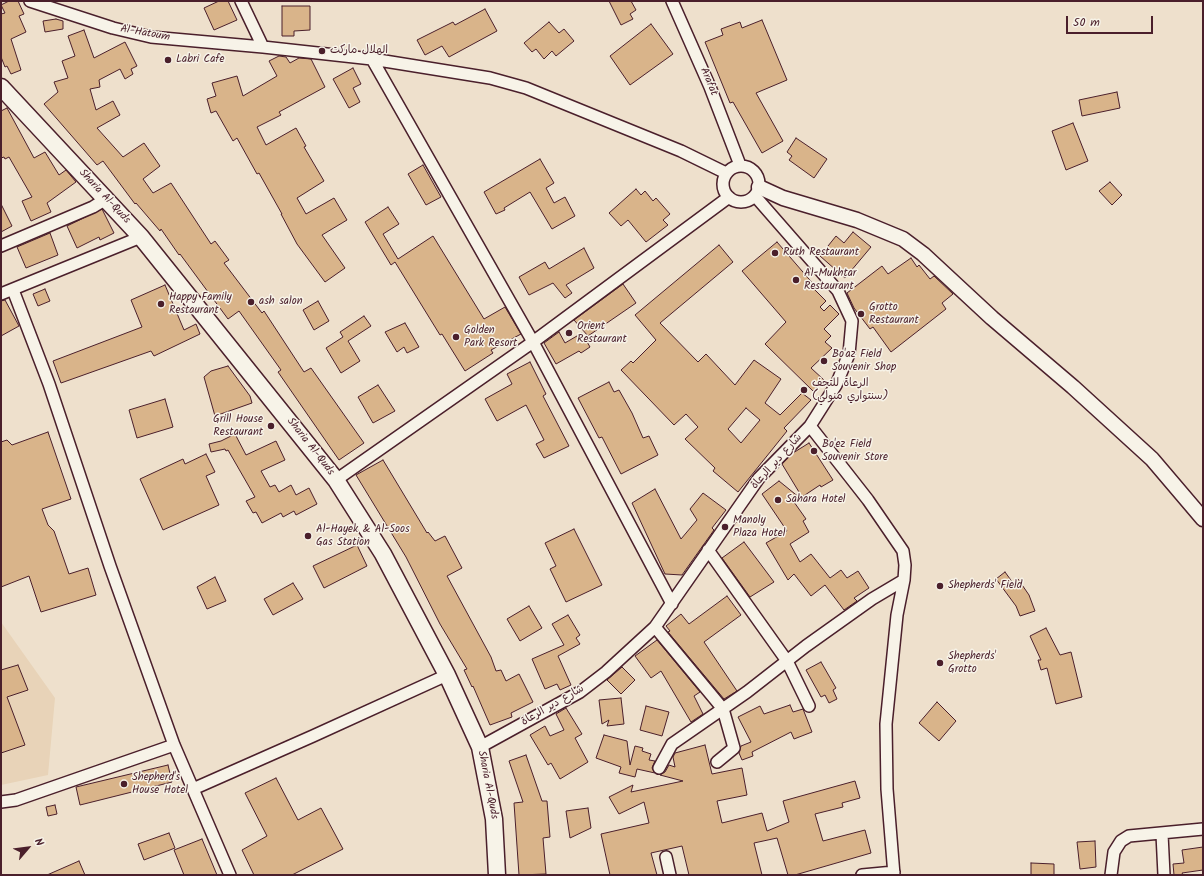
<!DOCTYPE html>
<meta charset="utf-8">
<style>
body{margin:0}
#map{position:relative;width:1204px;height:876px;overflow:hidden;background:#eee0cc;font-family:Kalam,sans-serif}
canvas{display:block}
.frame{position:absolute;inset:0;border:2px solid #4a1f2b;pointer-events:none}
.north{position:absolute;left:8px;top:828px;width:40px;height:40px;-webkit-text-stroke:3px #f7f3e8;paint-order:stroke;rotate:62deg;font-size:11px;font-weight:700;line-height:16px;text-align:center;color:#4a1f2b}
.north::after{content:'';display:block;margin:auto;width:14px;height:18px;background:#4a1f2b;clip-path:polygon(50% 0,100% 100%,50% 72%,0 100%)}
.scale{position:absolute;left:1066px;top:16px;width:87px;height:18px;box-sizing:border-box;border:2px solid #4a1f2b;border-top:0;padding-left:5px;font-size:12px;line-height:14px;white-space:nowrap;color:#4a1f2b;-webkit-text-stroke:3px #f7f3e8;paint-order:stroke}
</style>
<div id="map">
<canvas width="1204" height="876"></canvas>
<div class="frame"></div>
<div class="north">N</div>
<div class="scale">50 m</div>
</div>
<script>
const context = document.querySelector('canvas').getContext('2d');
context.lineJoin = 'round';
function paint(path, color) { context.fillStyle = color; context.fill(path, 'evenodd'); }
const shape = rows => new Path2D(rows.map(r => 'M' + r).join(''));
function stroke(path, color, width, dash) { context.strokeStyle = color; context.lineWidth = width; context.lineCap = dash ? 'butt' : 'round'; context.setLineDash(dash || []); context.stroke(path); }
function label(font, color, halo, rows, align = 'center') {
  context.font = font + ' Kalam,"Playpen Sans Arabic",sans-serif'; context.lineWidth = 3; context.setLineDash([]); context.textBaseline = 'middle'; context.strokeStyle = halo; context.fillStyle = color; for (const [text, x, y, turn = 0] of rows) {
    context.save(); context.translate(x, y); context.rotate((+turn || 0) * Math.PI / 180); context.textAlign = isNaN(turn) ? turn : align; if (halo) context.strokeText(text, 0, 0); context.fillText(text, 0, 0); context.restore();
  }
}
const built = shape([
 [1,622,55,698,48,775,1,785]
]);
const building = shape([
 [9,1,18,1,24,14,19,16,26,32,11,39,21,70,11,74,7,66,5,67,1,57,1,14,5,13,1,5,9,1],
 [219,1,228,1,237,20,214,30,204,8,219,1],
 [609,1,631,1,636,10,630,14,633,19,621,25,609,1],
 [282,6,310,6,310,30,294,31,294,36,282,36,282,6],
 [485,9,497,31,449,57,442,46,425,55,417,40,453,22,455,25,485,9],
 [56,19,63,21,63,29,45,32,43,21,56,19],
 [762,20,787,80,756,93,783,141,762,153,733,102,730,103,705,42,723,35,721,29,740,22,742,28,762,20],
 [549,22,559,33,564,29,574,41,556,56,552,51,544,59,536,49,532,52,524,43,549,22],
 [651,24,673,54,630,85,610,56,651,24],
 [84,30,94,58,125,42,137,66,131,69,133,74,125,79,120,69,99,80,100,87,90,89,96,110,113,101,120,115,97,128,123,157,144,143,160,166,143,179,153,193,171,183,211,244,215,241,229,260,224,263,262,313,264,311,304,372,311,368,364,443,339,460,278,372,281,370,239,311,228,319,180,254,179,255,161,229,160,231,136,203,135,204,103,161,97,165,44,104,58,92,54,82,68,78,62,61,75,56,68,36,84,30],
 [279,56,286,57,290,63,299,58,311,59,325,87,279,112,281,115,257,127,266,145,296,128,306,146,304,147,324,181,297,198,306,214,334,198,347,220,322,235,345,268,325,282,297,244,281,214,282,214,259,173,257,174,237,138,233,141,216,111,211,113,207,99,216,96,212,83,237,76,243,96,277,76,269,61,279,56],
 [353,68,361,84,353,88,360,102,349,108,333,79,353,68],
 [1117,92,1120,108,1082,116,1079,100,1117,92],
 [7,108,34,158,45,152,59,175,66,170,76,182,47,203,51,212,31,221,22,201,32,197,9,157,5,159,4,157,1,158,1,111,7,108],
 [1073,123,1088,161,1066,170,1052,131,1073,123],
 [796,138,827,159,814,178,789,160,792,156,787,152,796,138],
 [540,159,554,183,546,188,554,203,565,197,575,216,552,229,530,192,504,208,505,210,496,214,484,192,540,159],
 [423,165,441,197,426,205,408,174,423,165],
 [1110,182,1122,195,1112,205,1099,191,1110,182],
 [636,189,641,195,645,191,653,201,656,198,670,214,663,220,668,225,646,242,628,220,621,226,609,213,636,189],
 [1,204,12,226,1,232,1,204],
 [388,207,399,224,383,234,398,259,433,236,484,319,505,307,521,334,491,350,493,353,465,371,442,334,440,335,395,262,391,265,365,222,388,207],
 [102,209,114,233,100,240,99,237,77,248,67,226,102,209],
 [853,232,871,247,845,278,820,256,836,236,844,243,853,232],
 [50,233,58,255,26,268,17,247,50,233],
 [777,242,815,286,813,288,826,301,820,307,824,311,830,305,839,314,824,329,831,336,825,342,832,348,811,368,824,380,813,391,765,344,786,322,742,271,777,242],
 [719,245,733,262,660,323,698,362,706,354,735,385,754,360,781,379,765,403,780,415,802,393,811,400,784,428,787,431,738,492,713,471,715,468,685,439,698,427,686,414,674,425,621,370,631,361,633,363,656,340,635,315,719,245],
 [746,408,760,420,741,443,728,429,746,408],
 [584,248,594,268,566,285,572,293,565,298,553,283,529,295,519,277,545,262,549,269,584,248],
 [911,258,917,267,919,265,930,279,934,276,953,294,942,303,946,309,891,352,873,327,870,329,854,308,847,293,882,266,888,274,911,258],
 [623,284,636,303,588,336,574,320,623,284],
 [165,285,184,330,196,324,200,334,154,356,151,351,61,383,53,361,142,327,131,300,165,285],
 [45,289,50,301,38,306,33,294,45,289],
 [5,300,19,326,1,336,1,301,5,300],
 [318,301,329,321,314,330,303,310,318,301],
 [364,316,371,326,348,341,360,361,341,373,326,348,343,337,340,332,364,316],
 [405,323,419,347,407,353,404,347,397,352,385,332,405,323],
 [559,332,565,343,582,333,590,347,581,353,579,351,556,364,544,343,559,332],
 [530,362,546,394,543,396,569,446,544,458,536,444,544,440,526,405,497,421,485,399,512,384,507,374,530,362],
 [228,366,250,396,252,403,215,416,204,377,211,371,228,366],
 [609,382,614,392,619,390,632,413,643,438,649,436,658,455,621,474,602,437,599,438,578,398,609,382],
 [378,385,395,411,373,423,358,397,378,385],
 [165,399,173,427,137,438,129,410,165,399],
 [48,432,71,499,42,509,48,525,54,531,69,574,88,568,96,595,41,612,29,576,1,587,1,442,7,440,12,445,48,432],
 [235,434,246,455,276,441,285,460,261,471,270,487,275,485,279,492,291,485,296,495,309,488,317,504,296,515,294,511,283,517,281,513,262,523,256,512,253,513,246,501,255,497,228,450,226,451,225,449,211,452,209,444,221,441,235,434],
 [809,443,833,480,821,487,820,485,802,497,782,464,793,453,809,443],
 [206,454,215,472,206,476,219,505,163,530,140,479,183,459,185,464,206,454],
 [383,460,427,533,428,532,435,541,445,536,462,568,447,576,491,657,496,671,501,670,506,681,519,674,533,702,511,713,512,717,490,725,473,686,472,687,464,670,467,669,440,624,406,557,356,475,383,460],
 [779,481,800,498,794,502,806,519,803,521,809,532,790,544,800,562,811,554,830,578,841,570,847,578,858,571,869,588,854,598,857,601,844,610,825,585,811,596,794,574,788,580,766,543,787,531,762,494,779,481],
 [655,489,681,539,697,520,690,509,703,493,726,510,712,528,714,530,682,575,665,574,632,503,655,489],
 [574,529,602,585,566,602,550,569,556,566,545,543,574,529],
 [744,542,774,582,750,597,722,558,744,542],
 [357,545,367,566,324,588,313,566,357,545],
 [1005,572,1013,583,1018,579,1029,595,1035,611,1020,616,1016,606,996,579,1005,572],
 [215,577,226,601,207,609,197,587,215,577],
 [293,583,303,599,273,615,264,599,293,583],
 [727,596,741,615,704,642,737,691,724,699,668,632,670,631,666,626,681,614,689,624,727,596],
 [529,606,542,628,520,641,507,619,529,606],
 [568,615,580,635,576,638,580,644,558,656,571,685,560,690,557,684,545,689,532,659,564,645,552,624,568,615],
 [1046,628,1060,655,1071,652,1082,697,1056,704,1047,668,1041,670,1038,660,1041,660,1030,636,1046,628],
 [657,640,700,692,694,696,703,714,691,722,661,671,651,678,635,656,657,640],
 [821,662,836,688,833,690,837,699,829,703,825,695,821,697,806,670,821,662],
 [18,665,28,690,7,697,25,745,1,753,1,670,18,665],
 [622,667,635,680,621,694,607,680,622,667],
 [621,698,624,724,607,726,609,720,602,724,599,700,621,698],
 [937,702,956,721,939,741,919,723,937,702],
 [790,705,793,712,803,709,812,732,794,739,791,732,752,752,753,756,742,760,739,753,741,746,751,742,738,717,760,706,764,714,790,705],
 [646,706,669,712,662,736,640,730,646,706],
 [566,708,582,734,575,738,588,762,560,779,551,763,548,765,530,735,545,726,550,736,564,730,556,714,566,708],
 [604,735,627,741,630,765,635,746,643,748,642,751,651,754,649,760,655,761,652,768,655,773,637,769,635,777,619,773,621,767,596,758,604,735],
 [705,745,712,774,742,768,747,795,717,801,722,823,762,813,767,831,789,822,783,801,855,781,860,798,842,803,843,807,815,814,823,841,865,830,871,853,795,875,788,875,777,838,754,843,762,875,689,875,682,846,651,853,657,875,610,875,601,834,649,823,644,802,619,814,609,797,633,785,631,792,683,781,660,775,665,772,669,765,675,767,673,757,675,753,705,745],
 [526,755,542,801,547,801,550,837,543,838,546,874,519,875,514,803,523,802,509,761,526,755],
 [168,765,172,782,80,805,76,787,168,765],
 [276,778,298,820,321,808,343,849,292,875,254,875,242,850,267,836,245,793,276,778],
 [55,805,57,814,48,816,46,807,55,805],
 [588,808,591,828,570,838,566,811,588,808],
 [169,833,175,848,144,860,138,844,169,833],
 [202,839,217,875,184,875,174,850,202,839],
 [1095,841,1096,867,1080,869,1077,842,1095,841],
 [1203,847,1203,870,1182,873,1183,875,1174,875,1173,864,1184,863,1182,850,1203,847],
 [79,861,85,875,47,875,79,861],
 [1031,863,1054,864,1054,875,1031,875,1031,863]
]);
const minor = shape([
 [30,1,113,28,151,37,263,47,372,59,490,78,526,88,681,151,726,173],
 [241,1,263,47],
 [672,1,710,87,740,165],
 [372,59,533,342,672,604],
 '723 184a18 18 0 1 1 36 0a18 18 0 1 1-36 0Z',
 [1,246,93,207,106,199],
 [13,290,49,384,110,566,174,745,230,875],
 [1,294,141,237],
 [810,426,868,500,903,551,905,565,904,580,897,615,886,724,887,789,894,875],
 [336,480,533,342,729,197],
 [708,550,787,661,809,706],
 [655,627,723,709,734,748,717,762],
 [480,747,580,692,606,672,655,627,759,478,810,426,836,385,849,354,852,321,838,291,755,196],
 [659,768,672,744,747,692,806,646,872,599,904,580],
 [193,789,313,736,447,675],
 [1,802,16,800,174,745],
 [1162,834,1164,875],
 [666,857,670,875],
 [862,875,894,872],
 [1111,875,1114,852,1121,841,1129,836,1203,829]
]);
const tertiary = shape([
 [759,187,783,198,857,220,903,239,923,254,992,318,1073,387,1152,459,1203,519]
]);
const secondary = shape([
 [1,87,141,237,336,480,383,554,447,675,480,747,494,819,497,875]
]);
const markers = [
 [322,51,4,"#4a1f2b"],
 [168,60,4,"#4a1f2b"],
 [775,253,4,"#4a1f2b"],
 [796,280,4,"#4a1f2b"],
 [251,302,4,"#4a1f2b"],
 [161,304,4,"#4a1f2b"],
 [861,314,4,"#4a1f2b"],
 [569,333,4,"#4a1f2b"],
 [456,337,4,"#4a1f2b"],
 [824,361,4,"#4a1f2b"],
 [804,390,4,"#4a1f2b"],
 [271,426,4,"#4a1f2b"],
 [814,451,4,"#4a1f2b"],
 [778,500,4,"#4a1f2b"],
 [725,527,4,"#4a1f2b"],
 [308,536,4,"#4a1f2b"],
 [940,586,4,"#4a1f2b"],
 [940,663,4,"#4a1f2b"],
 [124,784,4,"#4a1f2b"]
];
const streetNames = [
 ["Al-Hatoum",145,34,10],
 ["Arafat",708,82,67],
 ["Sharia Al-Quds",104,197,47],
 ["Sharia Al-Quds",310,447,52],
 ["شارع دير الرعاة",777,462,-48],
 ["شارع دير الرعاة",553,706,-30],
 ["Sharia Al-Quds",487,785,79]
];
const poiNames = [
 ["الهلال ماركت",330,51],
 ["Labri Cafe",176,60],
 ["Ruth Restaurant",783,253],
 ["Al-Mukhtar",804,274],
 ["Restaurant",804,287],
 ["Happy Family",169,298],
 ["Restaurant",169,311],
 ["ash salon",259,302],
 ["Grotto",869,308],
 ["Restaurant",869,321],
 ["Orient",577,327],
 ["Restaurant",577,340],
 ["Golden",464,331],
 ["Park Resort",464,344],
 ["Bo'az Field",832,355],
 ["Souvenir Shop",832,368],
 ["الرعاة للتحف",812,384],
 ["(سنتواري منولي)",812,397],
 ["Grill House",263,420,"right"],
 ["Restaurant",263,433,"right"],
 ["Bo'ez Field",822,445],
 ["Souvenir Store",822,458],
 ["Sahara Hotel",786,500],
 ["Manoly",733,521],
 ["Plaza Hotel",733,534],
 ["Al-Hayek & Al-Soos",316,530],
 ["Gas Station",316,543],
 ["Shepherds' Field",948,586],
 ["Shepherds'",948,657],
 ["Grotto",948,670],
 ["Shepherd's",132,778],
 ["House Hotel",132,791]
];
paint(built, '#e8d3b8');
paint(building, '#d9b48a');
stroke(building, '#4a1f2b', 1);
stroke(minor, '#4a1f2b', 14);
stroke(tertiary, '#4a1f2b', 17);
stroke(secondary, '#4a1f2b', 19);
stroke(minor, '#f7f3e8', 11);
stroke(tertiary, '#f7f3e8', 14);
stroke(secondary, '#f7f3e8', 16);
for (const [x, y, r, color] of markers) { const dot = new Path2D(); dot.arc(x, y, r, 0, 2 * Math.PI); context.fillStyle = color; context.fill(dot); stroke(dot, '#f7f3e8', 1.5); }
label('11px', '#4a1f2b', '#f7f3e8', streetNames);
label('11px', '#4a1f2b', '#f7f3e8', poiNames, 'left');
</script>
